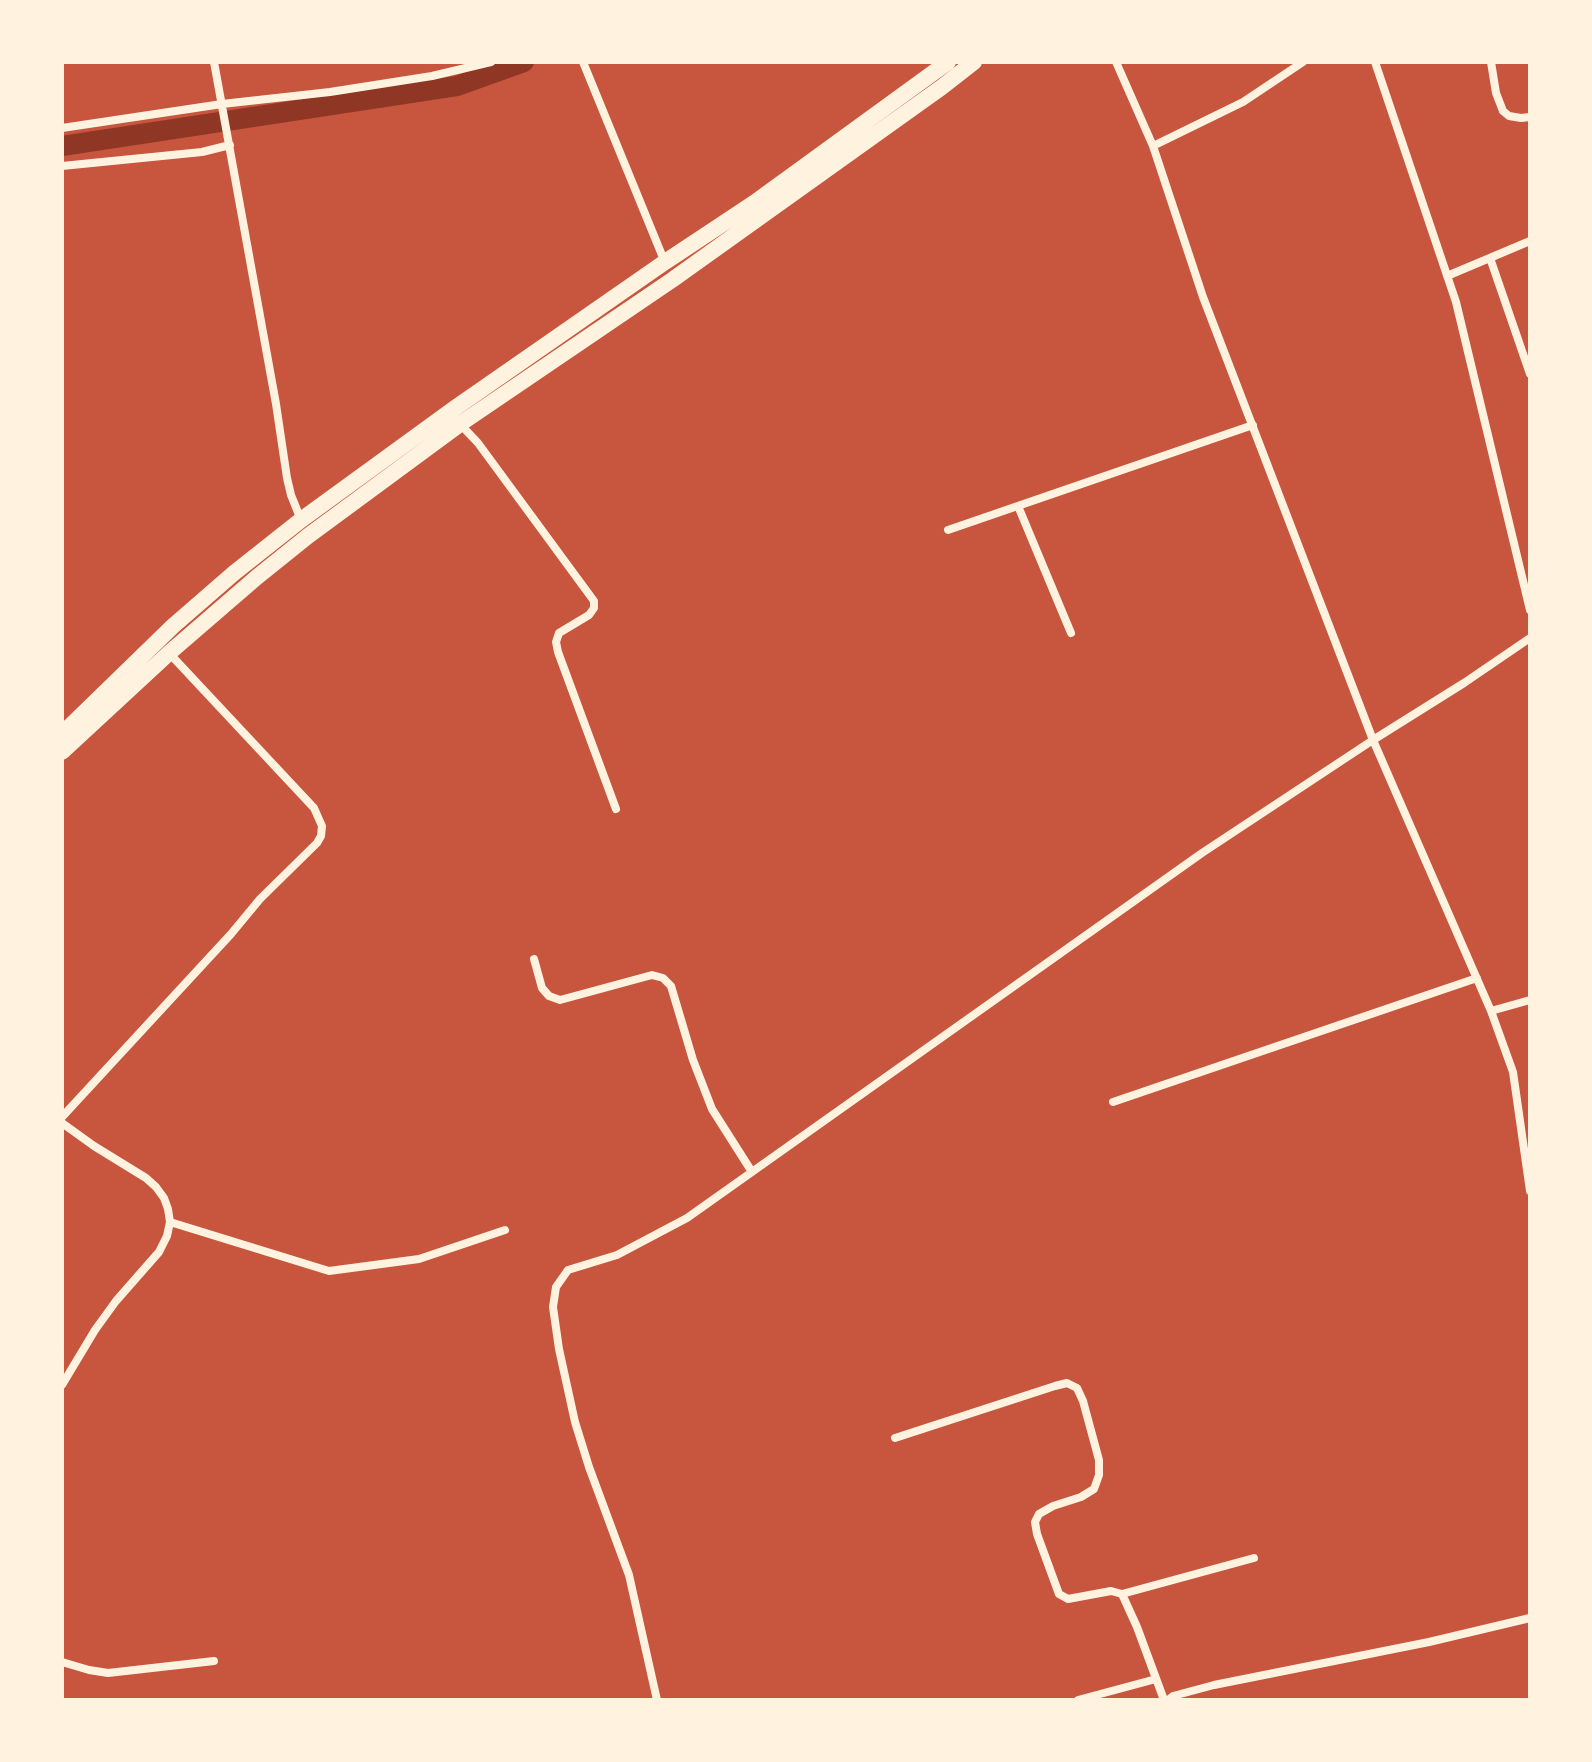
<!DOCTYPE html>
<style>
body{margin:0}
#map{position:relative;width:1592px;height:1762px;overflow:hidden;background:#c8553d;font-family:Manrope,sans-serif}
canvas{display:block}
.frame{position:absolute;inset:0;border:64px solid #fff3e0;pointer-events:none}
</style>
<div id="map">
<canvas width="1592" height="1762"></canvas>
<div class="frame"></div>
</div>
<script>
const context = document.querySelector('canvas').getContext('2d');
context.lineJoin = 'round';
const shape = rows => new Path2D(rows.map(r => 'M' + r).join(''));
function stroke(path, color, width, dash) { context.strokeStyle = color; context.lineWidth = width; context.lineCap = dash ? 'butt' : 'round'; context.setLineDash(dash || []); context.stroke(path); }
const canal = shape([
 [62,146,457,86,524,62]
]);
const minor = shape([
 [214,62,276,404,287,478,291,495,301,520],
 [583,62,666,265],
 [1116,62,1153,146,1203,297,1373,740,1491,1011,1513,1072,1530,1191],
 [1375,62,1456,302,1530,610],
 [1491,62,1496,93,1503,111,1509,116,1521,118,1530,117],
 [62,128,222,104,330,92,432,76,491,62],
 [1153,146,1243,102,1303,62],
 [62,166,202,152,230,145],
 [1490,258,1530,374],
 [1447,276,1530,241],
 [460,424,478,443,594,601,594,608,589,615,559,633,556,642,558,652,616,809],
 [1018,506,1071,633],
 [948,530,1253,425],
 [534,959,542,988,549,996,560,1000,652,975,663,978,671,986,693,1060,712,1109,752,1172],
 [1491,1011,1530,1000],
 [1113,1102,1477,978],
 [62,1117,231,934,260,899,317,843,321,836,322,826,314,808,169,653],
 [62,1123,94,1146,146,1178,156,1187,164,1198,168,1209,170,1222,167,1236,159,1252,116,1301,95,1330,62,1385],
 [170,1222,329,1271,419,1259,505,1230],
 [895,1438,1055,1386,1067,1383,1077,1388,1083,1401,1099,1460,1099,1475,1094,1489,1081,1497,1053,1506,1039,1514,1035,1522,1037,1534,1059,1594,1068,1599,1111,1591,1122,1594,1137,1627,1164,1700],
 [1122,1594,1254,1558],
 [62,1662,89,1670,108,1673,214,1661],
 [657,1700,629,1575,589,1467,575,1422,559,1349,553,1307,556,1287,568,1270,617,1255,687,1218,1202,853,1373,740,1464,683,1530,638],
 [1078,1700,1156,1679],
 [1168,1700,1173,1696,1214,1685,1429,1642,1530,1618]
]);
const trunk = shape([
 [62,734,173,626,234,573,301,520,455,408,665,262,754,203,948,62],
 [62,752,169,653,257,577,308,536,460,424,672,280,942,87,974,62]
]);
stroke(canal, '#8f3625', 20);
stroke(minor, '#fff3e0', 8);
stroke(trunk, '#fff3e0', 16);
</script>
